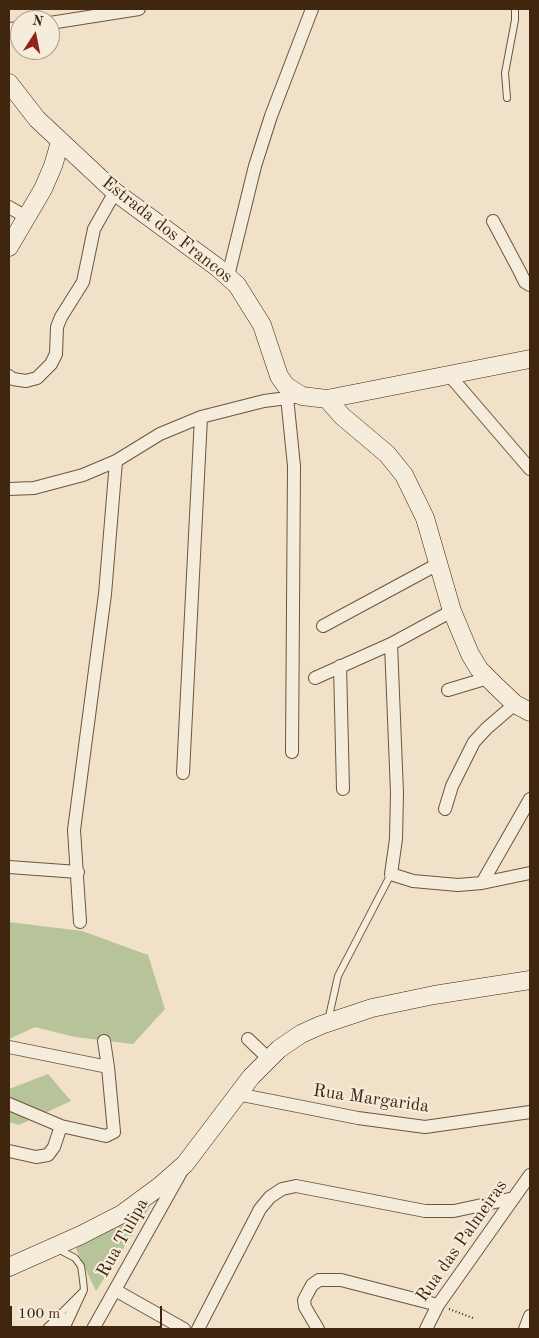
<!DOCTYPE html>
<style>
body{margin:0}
#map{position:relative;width:539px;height:1338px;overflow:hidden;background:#f1e1c8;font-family:"Old Standard TT",serif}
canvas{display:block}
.frame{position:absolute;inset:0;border:10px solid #40260f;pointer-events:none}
.north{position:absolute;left:10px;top:10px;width:50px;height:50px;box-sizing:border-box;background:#f6ecdb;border:1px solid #ad9d89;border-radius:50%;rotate:11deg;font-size:14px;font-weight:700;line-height:20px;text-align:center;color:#40260f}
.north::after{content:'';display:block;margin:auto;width:18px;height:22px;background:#8f2418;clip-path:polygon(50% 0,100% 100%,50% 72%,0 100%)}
.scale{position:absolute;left:10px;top:1306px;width:152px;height:22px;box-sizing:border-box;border:2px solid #40260f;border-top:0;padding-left:6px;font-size:15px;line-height:18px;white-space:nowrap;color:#40260f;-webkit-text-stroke:4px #f6ecdb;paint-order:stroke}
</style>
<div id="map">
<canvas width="539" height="1338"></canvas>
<div class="frame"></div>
<div class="north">N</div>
<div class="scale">100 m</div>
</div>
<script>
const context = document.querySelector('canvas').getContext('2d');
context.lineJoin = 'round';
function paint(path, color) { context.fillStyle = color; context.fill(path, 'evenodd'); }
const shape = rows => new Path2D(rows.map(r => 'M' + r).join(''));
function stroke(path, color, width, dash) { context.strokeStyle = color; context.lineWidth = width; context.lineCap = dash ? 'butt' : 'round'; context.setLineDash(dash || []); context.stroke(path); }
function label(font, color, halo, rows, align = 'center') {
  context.font = font + ' "Old Standard TT",serif'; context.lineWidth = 4.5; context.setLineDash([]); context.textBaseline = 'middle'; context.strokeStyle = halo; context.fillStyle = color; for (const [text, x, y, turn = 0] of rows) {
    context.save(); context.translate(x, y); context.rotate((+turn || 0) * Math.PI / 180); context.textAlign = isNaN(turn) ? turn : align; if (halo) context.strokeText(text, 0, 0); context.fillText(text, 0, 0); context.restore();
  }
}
const green = shape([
 [9,922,82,931,148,955,165,1009,133,1044,75,1037,35,1027,9,1039],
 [48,1074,71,1101,19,1125,9,1122,9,1089],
 [150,1204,149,1208,96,1291,76,1249,81,1240]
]);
const path = shape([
 [449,1309,473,1318]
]);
const lane = shape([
 [507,98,505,73,515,20,515,9],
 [328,1021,338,976,391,874],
 [58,1249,75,1258,81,1266,83,1280,84,1290,66,1329],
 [45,1329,82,1292],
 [53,1329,63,1316],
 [59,1329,77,1301]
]);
const street = shape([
 [50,23,139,9],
 [9,29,20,28],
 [9,207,26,217],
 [493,221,519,270,525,282,530,285],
 [228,276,255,166,271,116,312,9],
 [9,376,13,379,26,381,37,378,51,364,56,354,57,327,61,317,83,282,94,229,115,192],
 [450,376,530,469],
 [287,397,294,466,292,752],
 [9,489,34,488,83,475,116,461,160,434,201,417,264,401,295,397],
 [323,626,438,564],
 [391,644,397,793,396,839,391,874,413,881,458,885,482,883,530,873],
 [340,666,343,789],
 [315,678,391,644,452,611],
 [448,690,488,678],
 [183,773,201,417],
 [445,809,452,786,474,742,487,728,515,704],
 [9,867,78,872],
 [482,883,530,799],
 [80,922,74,830,105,594,116,461],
 [248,1039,269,1059],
 [9,1047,108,1067,104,1041],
 [237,1094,358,1118,425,1127,530,1112],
 [9,1104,61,1126,54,1147,48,1155,36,1157,9,1151],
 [61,1126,106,1136,114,1132,108,1067],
 [115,1290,184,1329],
 [93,1329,181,1172],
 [198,1329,260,1209,270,1197,282,1189,296,1186,425,1211,454,1211,514,1198],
 [318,1329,305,1307,304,1300,312,1285,319,1280,341,1280,438,1305],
 [426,1329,438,1305,530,1175],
 [525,1329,530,1316]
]);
const secondary = shape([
 [9,83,37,119,115,192,217,267,237,285,262,325,279,376,286,386,302,396,327,399,342,416,387,454,404,475,425,518,452,611,470,654,479,669,497,687,515,704,530,712],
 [9,247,43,189,53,166,60,142],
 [327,399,530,359],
 [9,1267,81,1235,122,1214,160,1186,185,1164,251,1077,279,1049,301,1034,321,1025,372,1008,434,995,530,980]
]);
const streetNames = [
 ["Estrada dos Francos",167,230,38],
 ["Rua Margarida",371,1099,8],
 ["Rua Tulipa",123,1238,-61],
 ["Rua das Palmeiras",462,1241,-55]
];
paint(green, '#b7c398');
stroke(lane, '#6c553d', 8);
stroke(street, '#6c553d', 14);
stroke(secondary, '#40260f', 19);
stroke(path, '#40260f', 2, [1, 2.5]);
stroke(lane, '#f6ecdb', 6);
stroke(street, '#f6ecdb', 12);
stroke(secondary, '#f6ecdb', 18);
label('18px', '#40260f', '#f6ecdb', streetNames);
</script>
